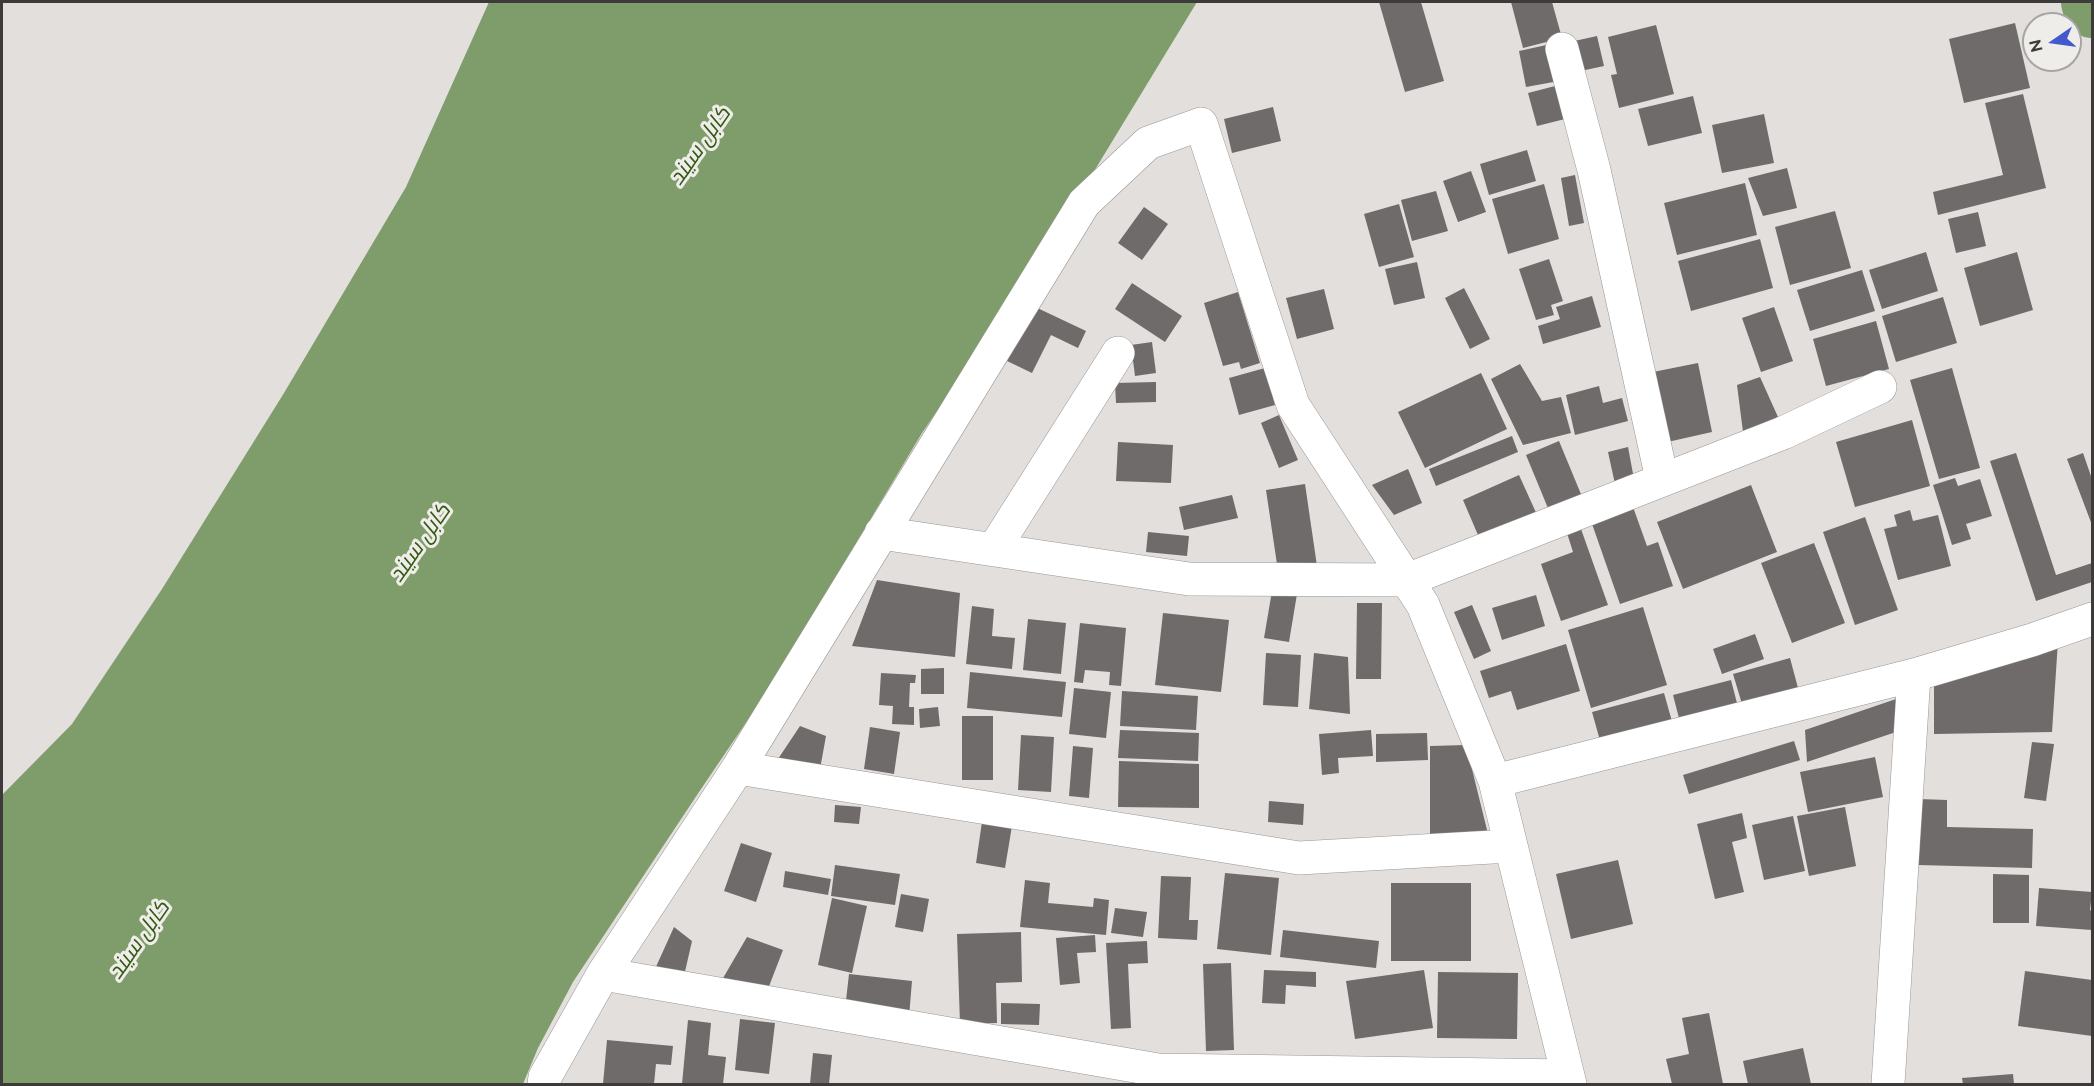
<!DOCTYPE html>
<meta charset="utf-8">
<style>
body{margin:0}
#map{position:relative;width:2094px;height:1086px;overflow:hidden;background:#e2dfdd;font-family:Raleway,sans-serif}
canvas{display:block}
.frame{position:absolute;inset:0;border:3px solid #3c3b3a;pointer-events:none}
.north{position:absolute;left:2022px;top:12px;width:60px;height:60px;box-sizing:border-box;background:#efedea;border:2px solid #a7a6a4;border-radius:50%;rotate:257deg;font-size:16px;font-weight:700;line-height:24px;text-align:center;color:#3c3b3a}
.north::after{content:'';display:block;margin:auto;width:21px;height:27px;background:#435acd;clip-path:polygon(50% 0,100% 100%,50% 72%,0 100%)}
</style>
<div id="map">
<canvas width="2094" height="1086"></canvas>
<div class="frame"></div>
<div class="north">N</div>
</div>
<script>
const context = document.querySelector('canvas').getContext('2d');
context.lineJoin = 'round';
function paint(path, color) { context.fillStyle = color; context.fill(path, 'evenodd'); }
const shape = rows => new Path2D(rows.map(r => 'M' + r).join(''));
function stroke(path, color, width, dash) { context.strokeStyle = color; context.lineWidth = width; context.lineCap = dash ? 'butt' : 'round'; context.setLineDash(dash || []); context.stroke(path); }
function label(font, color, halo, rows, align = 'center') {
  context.font = font + ' Raleway,Cairo,sans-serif'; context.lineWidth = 6; context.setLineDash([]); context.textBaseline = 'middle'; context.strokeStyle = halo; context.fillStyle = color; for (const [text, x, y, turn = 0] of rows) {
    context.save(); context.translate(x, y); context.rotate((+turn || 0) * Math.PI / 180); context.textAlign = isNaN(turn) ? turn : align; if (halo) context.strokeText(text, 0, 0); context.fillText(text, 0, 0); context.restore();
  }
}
const water = shape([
 [489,2,1197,2,1040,260,922,433,768,690,699,792,573,982,538,1048,523,1084,2,1084,2,795,72,724,162,589,284,393,406,187]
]);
const river = shape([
 [2090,2,2092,9]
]);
const building = shape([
 [1379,2,1421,2,1444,81,1405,92],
 [1511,2,1552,2,1562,38,1523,48],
 [2015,23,2030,88,1964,103,1949,39],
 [1656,25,1674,94,1619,108,1611,75,1617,74,1608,37],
 [1597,36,1604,66,1576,72,1570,42],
 [1551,44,1559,81,1526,87,1519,51],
 [1559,85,1569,118,1537,126,1528,93],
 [2023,94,2046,188,1938,215,1933,192,2003,175,1985,103],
 [1693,96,1702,133,1648,146,1638,109],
 [1273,107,1281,141,1232,153,1224,119],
 [1764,114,1774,163,1722,173,1712,125],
 [1527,150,1536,181,1489,195,1480,164],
 [1787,168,1797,208,1763,216,1748,178],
 [1471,171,1486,212,1458,222,1443,181],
 [1575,175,1584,223,1569,226,1561,178],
 [1745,183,1757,235,1677,255,1664,203],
 [1544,184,1559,239,1508,254,1492,199],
 [1436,191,1448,231,1412,241,1401,200],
 [1399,204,1414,257,1379,267,1364,214],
 [1144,207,1168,224,1142,260,1118,243],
 [1835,211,1851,268,1790,285,1775,227],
 [1978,212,1986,246,1956,253,1948,219],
 [1760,239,1773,288,1691,311,1678,261],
 [1926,252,1938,291,1882,309,1869,270],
 [2017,252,2033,310,1980,326,1964,268],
 [1549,259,1563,301,1551,305,1554,315,1536,320,1519,269],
 [1417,262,1425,298,1394,305,1385,269],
 [1862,270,1875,311,1810,331,1797,290],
 [1132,283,1182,316,1165,342,1115,309],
 [1464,288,1490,339,1470,349,1445,298],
 [1324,289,1334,329,1297,339,1286,298],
 [1238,292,1260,363,1241,369,1239,362,1223,366,1204,303],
 [1592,296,1601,327,1543,344,1538,326,1560,319,1556,307],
 [1943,297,1957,343,1896,362,1882,316],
 [1031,305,1086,331,1078,348,1051,335,1032,373,1005,360],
 [1774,307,1793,361,1761,372,1742,318],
 [1876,321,1889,369,1826,386,1813,339],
 [1152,342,1156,373,1135,376,1131,345],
 [1698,363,1712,432,1663,443,1648,373],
 [1520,364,1542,401,1561,397,1571,433,1523,445,1491,379],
 [1265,368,1275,405,1239,415,1229,378],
 [1952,368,1980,468,1939,479,1910,380],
 [1481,373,1507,429,1425,468,1398,412],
 [1760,377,1778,417,1743,432,1737,385],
 [1156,382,1156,402,1116,403,1115,383],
 [1599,386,1603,403,1622,398,1628,421,1575,435,1566,395],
 [1279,415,1298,460,1279,468,1261,423],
 [1912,420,1930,486,1855,507,1836,442],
 [1512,436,1518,452,1436,486,1429,469],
 [1559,441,1583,499,1550,513,1526,455],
 [1118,442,1173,445,1171,483,1116,481],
 [1628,447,1634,479,1615,484,1608,452],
 [2016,453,2056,575,2092,563,2092,582,2036,601,1990,461],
 [2083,453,2092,479,2092,525,2067,459],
 [1408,469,1422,503,1394,515,1372,485],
 [1519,475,1538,517,1481,542,1463,500],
 [1955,478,1958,486,1980,479,1992,516,1966,524,1971,539,1952,545,1933,485],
 [1305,484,1317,566,1278,571,1266,490],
 [1751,485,1777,552,1683,589,1657,522],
 [1232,495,1238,518,1184,530,1179,507],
 [1633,507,1647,546,1658,542,1673,586,1620,604,1591,521],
 [1910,510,1913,521,1938,515,1951,566,1898,580,1884,529,1897,526,1894,515],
 [1865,517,1898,610,1855,625,1823,532],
 [1581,529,1608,605,1561,621,1541,564,1573,552,1567,533],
 [1148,532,1189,536,1187,556,1146,552],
 [1814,543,1845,623,1792,643,1761,563],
 [877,580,960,593,955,657,852,646],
 [1272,591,1297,594,1289,642,1264,638],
 [1536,595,1545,626,1502,640,1492,608],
 [1357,603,1382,603,1381,679,1356,679],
 [1472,605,1491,651,1474,659,1454,612],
 [972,606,994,609,992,636,1015,638,1012,669,966,664],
 [1643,607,1667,685,1591,708,1568,630],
 [1163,613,1229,620,1221,692,1155,685],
 [1028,619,1066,623,1061,674,1023,670],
 [1080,623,1126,628,1121,686,1109,685,1110,672,1085,670,1083,683,1074,682],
 [1755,634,1764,659,1722,674,1713,649],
 [2058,641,2052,732,1934,734,1934,679],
 [1566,644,1580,691,1517,710,1511,691,1489,698,1480,671],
 [1266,653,1301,655,1298,707,1263,705],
 [1314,653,1348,657,1350,714,1309,709],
 [1790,658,1798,688,1742,704,1733,674],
 [944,668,944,694,921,694,921,669],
 [970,672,1066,682,1062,717,967,708],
 [881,673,916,675,915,683,910,683,909,707,914,707,914,725,892,724,893,706,879,705],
 [1731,680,1738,707,1680,722,1673,695],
 [1074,688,1111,692,1106,738,1069,734],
 [1122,691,1198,696,1196,730,1120,726],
 [1664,693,1673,725,1601,744,1592,712],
 [1899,698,1896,732,1807,762,1805,730],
 [938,707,940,726,920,728,919,709],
 [962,716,993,716,993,780,962,780],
 [800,726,826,736,820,769,774,765],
 [870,727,900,732,894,774,864,769],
 [1120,730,1199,733,1198,761,1118,758],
 [1371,730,1373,756,1338,758,1339,773,1322,775,1319,734],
 [1427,733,1428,760,1376,762,1376,734],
 [1021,735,1054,737,1051,792,1018,790],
 [1794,741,1800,760,1689,794,1683,775],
 [2032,742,2054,744,2046,801,2024,798],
 [1466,745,1490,842,1430,842,1430,746],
 [1073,746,1093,748,1089,798,1069,796],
 [1875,757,1883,797,1808,812,1800,772],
 [1119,761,1199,764,1199,808,1118,807],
 [1919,799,1947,800,1947,827,2033,829,2032,868,1918,865],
 [1269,801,1304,804,1303,825,1268,822],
 [835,805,861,807,859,824,834,822],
 [1845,807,1856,866,1809,876,1797,816],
 [1742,813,1747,838,1732,842,1744,892,1715,899,1697,824],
 [983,815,1013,820,1005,868,976,863],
 [1793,816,1805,871,1764,880,1752,825],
 [741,843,772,853,756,902,724,891],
 [1618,860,1633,924,1571,939,1556,874],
 [835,865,900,874,895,905,831,896],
 [785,871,831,879,828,895,783,887],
 [1225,873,1279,878,1271,955,1217,949],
 [1993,874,2029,875,2029,923,1993,923],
 [1161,876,1191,877,1189,920,1198,920,1197,940,1158,938],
 [1025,880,1050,883,1048,903,1093,907,1094,898,1109,900,1106,935,1020,927],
 [1391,883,1471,883,1471,961,1391,961],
 [2039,888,2092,892,2090,910,2092,911,2092,930,2036,926],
 [901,894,929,899,923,932,895,927],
 [832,898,867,906,852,973,818,965],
 [1115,908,1147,912,1143,937,1111,933],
 [674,927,692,941,684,976,655,969],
 [1283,930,1379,941,1376,968,1280,957],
 [1021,932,1022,982,996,983,997,1023,960,1024,957,934],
 [1095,935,1096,952,1077,953,1080,983,1060,985,1056,938],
 [747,937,783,950,766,994,719,985],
 [1147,941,1148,963,1128,964,1131,1028,1111,1029,1106,943],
 [1231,963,1234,1050,1206,1051,1203,964],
 [1264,970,1316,972,1316,987,1286,985,1285,1004,1262,1003],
 [1424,970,1433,1028,1355,1039,1346,981],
 [2025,971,2092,980,2092,1036,2018,1026],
 [1438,972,1518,973,1517,1039,1437,1038],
 [849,974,912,981,909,1017,845,1009],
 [1001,1003,1040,1004,1039,1025,1001,1024],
 [1709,1013,1723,1084,1672,1084,1666,1059,1689,1054,1682,1018],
 [740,1019,775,1023,769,1074,735,1070],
 [688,1020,711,1023,708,1055,726,1057,723,1084,682,1084],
 [607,1040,673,1046,671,1065,656,1064,654,1084,603,1084],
 [1803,1048,1811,1084,1748,1084,1743,1061],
 [813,1053,832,1055,829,1084,810,1084],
 [2013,1074,2014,1084,1963,1084,1962,1078]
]);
const street = shape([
 [1562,49,1594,170,1662,479],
 [881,533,1189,579,1407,580,1783,433,1880,387],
 [994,549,1118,353],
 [738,768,1299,858,1510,846],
 [1495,781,1914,675,2032,640,2092,619],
 [603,974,1158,1070,1568,1076],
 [544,1084,545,1077,603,974,738,768,1084,203,1148,143,1201,124,1293,405,1423,605,1495,781,1570,1084],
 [1888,1084,1914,675]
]);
const waterNames = [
 ["کابل سيند",700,146,-55],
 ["کابل سيند",420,543,-55],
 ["کابل سيند",139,940,-55]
];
paint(water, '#7f9c6b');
stroke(river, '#7f9c6b', 58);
paint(building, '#6e6b6a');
stroke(street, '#999794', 34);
stroke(street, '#fff', 33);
label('italic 22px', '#345912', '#efedea', waterNames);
</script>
